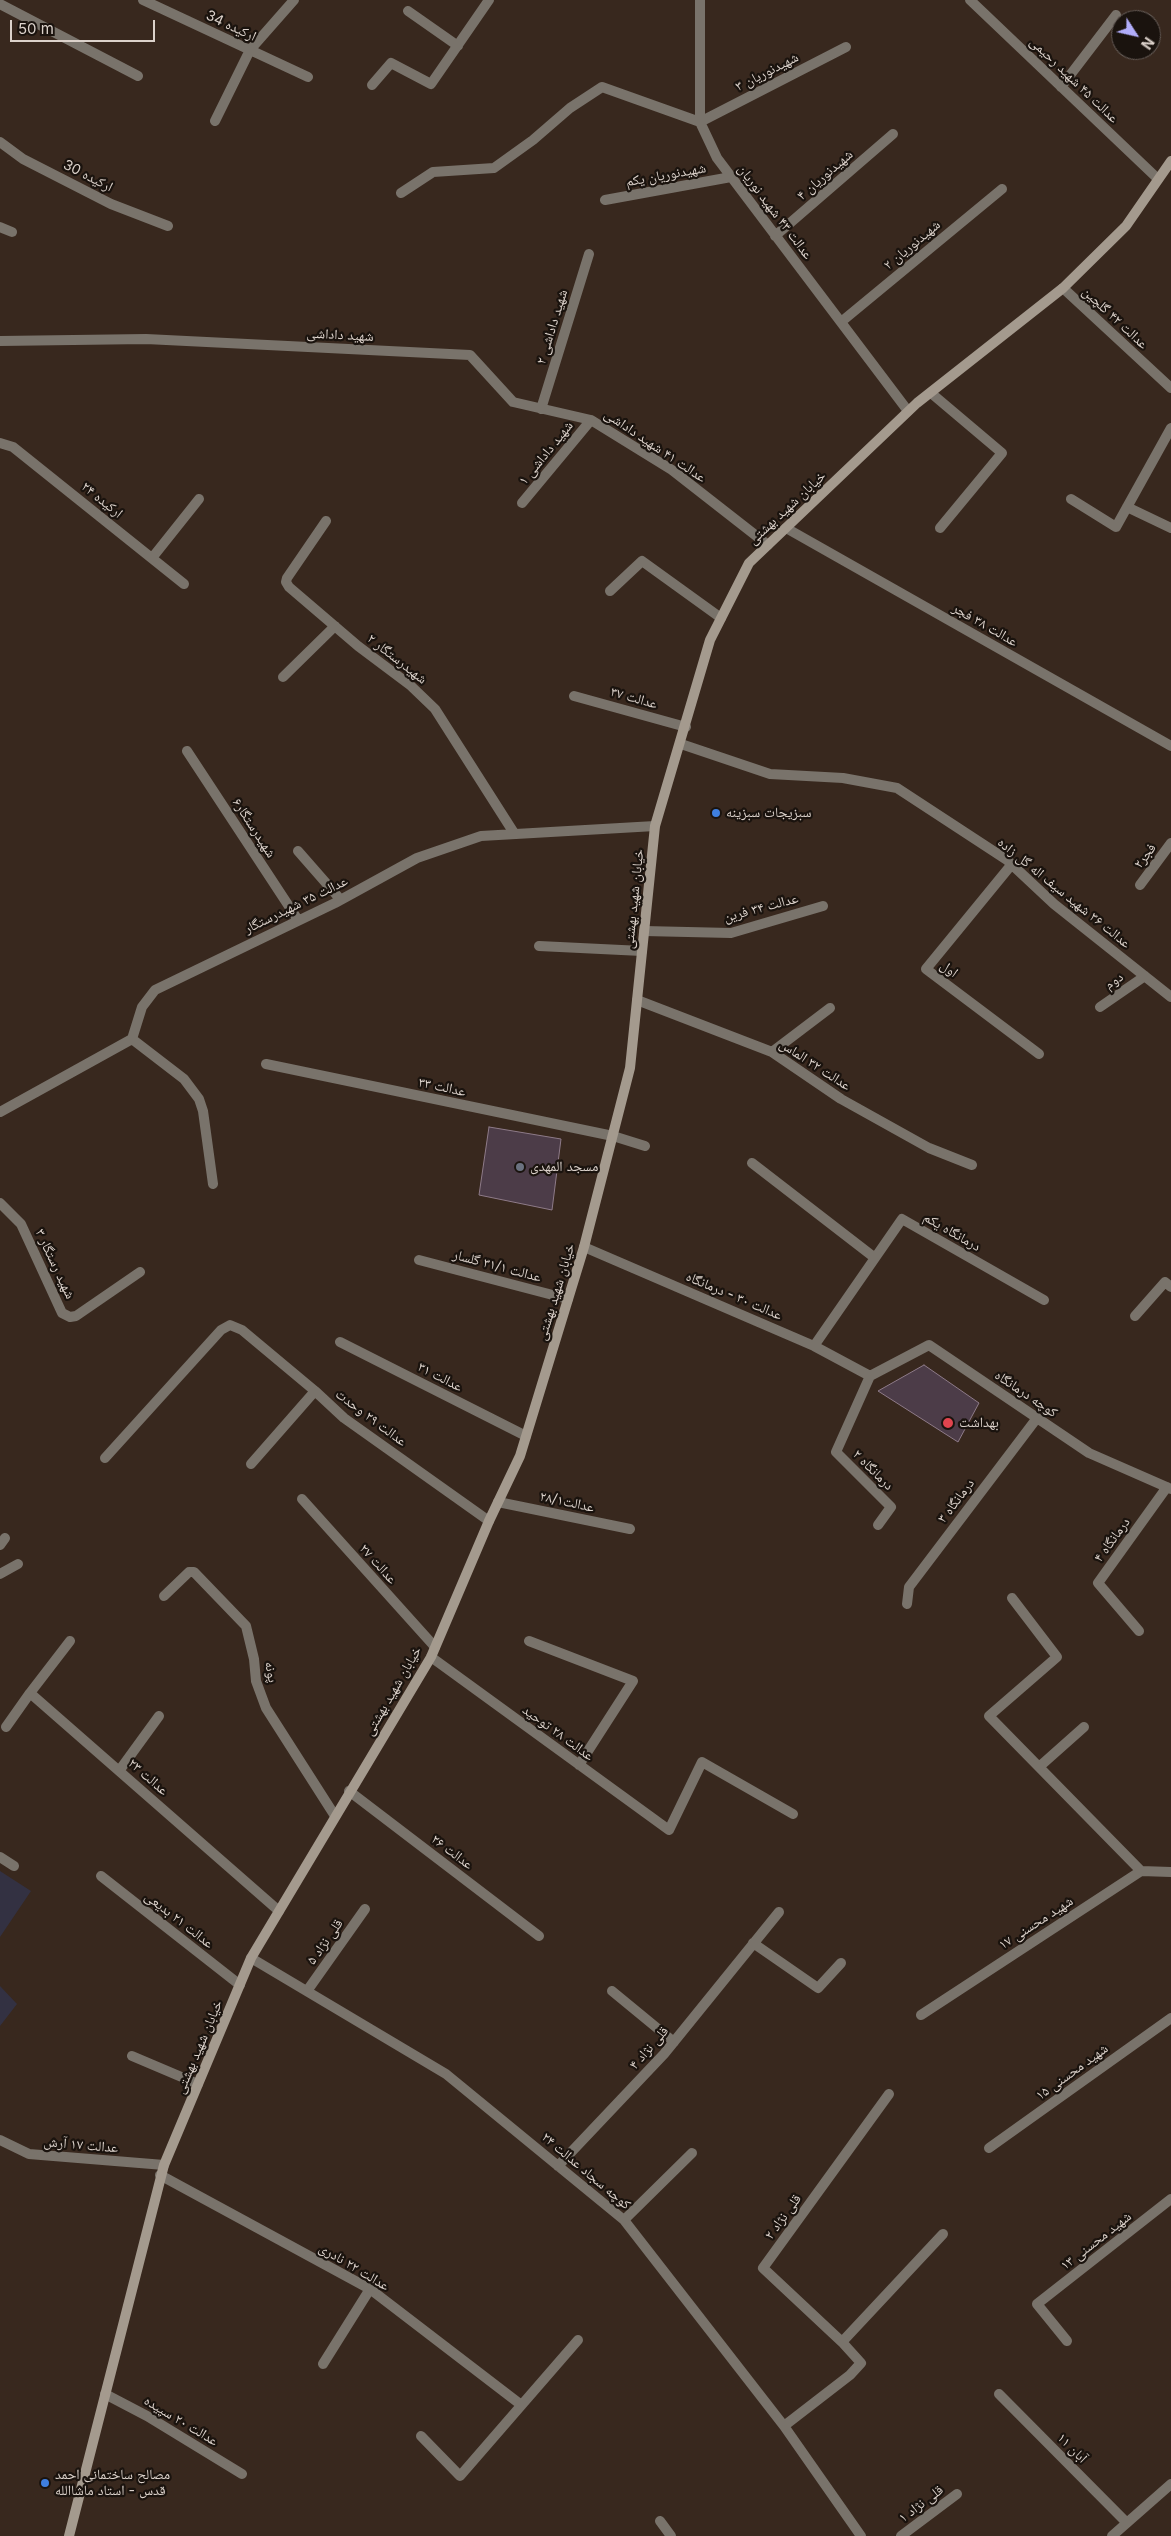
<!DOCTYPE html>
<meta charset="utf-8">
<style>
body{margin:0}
#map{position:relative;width:1171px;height:2536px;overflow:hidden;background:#38281e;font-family:Inter,sans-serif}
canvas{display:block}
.north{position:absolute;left:1111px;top:10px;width:50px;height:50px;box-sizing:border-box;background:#1a130e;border:1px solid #685f5a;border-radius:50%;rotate:125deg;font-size:14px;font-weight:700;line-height:20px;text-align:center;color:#dcd2cb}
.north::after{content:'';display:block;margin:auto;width:18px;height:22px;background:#b1adfa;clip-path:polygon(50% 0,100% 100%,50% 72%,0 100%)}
.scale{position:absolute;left:10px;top:20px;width:145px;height:22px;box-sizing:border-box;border:2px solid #dcd2cb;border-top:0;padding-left:6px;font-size:15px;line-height:18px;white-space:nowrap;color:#dcd2cb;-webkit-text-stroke:4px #1a130e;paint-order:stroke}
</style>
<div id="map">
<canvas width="1171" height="2536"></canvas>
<div class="north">N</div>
<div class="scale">50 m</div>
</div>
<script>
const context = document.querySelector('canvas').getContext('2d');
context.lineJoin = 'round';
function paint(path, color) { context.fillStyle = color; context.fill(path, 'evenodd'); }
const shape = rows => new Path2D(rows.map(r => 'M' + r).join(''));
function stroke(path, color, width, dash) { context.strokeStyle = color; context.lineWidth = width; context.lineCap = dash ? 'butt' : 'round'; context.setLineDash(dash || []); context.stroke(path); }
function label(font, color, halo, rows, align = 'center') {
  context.font = font + ' Inter,"Noto Naskh Arabic",sans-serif'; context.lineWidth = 4.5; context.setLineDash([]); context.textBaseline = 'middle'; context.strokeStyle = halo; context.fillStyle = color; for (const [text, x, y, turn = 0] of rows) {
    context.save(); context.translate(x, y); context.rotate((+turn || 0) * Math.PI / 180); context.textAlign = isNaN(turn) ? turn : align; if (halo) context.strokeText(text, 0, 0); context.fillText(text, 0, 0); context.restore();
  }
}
const education = shape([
 [0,1871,31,1891,0,1937],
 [0,1986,17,2004,0,2026]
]);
const building = shape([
 [489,1127,561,1139,552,1210,479,1195,489,1127],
 [924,1365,979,1403,958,1442,878,1391,924,1365]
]);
const street = shape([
 [143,0,308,77],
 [700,0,700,122,717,158,908,411],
 [970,0,1158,179],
 [0,4,138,76],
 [408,11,458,46],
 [372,85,391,63,431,84,489,0],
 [1061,87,1116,15],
 [215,121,250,50,294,0],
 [0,142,23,159,111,204,168,226],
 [401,193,433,172,494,168,533,140,570,108,602,87,700,122,846,47],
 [605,200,731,177],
 [0,227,12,232],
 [775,236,893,134],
 [1063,288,1171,388],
 [841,322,1002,189],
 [0,341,146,339,470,355,513,402,591,420,672,470,768,545],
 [931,393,1002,453,940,528],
 [541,409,589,254],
 [0,443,13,447,184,584],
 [1071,499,1116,527,1171,428],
 [522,503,591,420],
 [1127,507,1171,528],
 [326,521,287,578,286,582,289,587,358,646,410,685,435,709,514,833],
 [786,528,1171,746],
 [152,558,199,499],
 [610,591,642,561,721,618],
 [283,677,335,626],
 [574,696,686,727],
 [681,744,770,774,843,778,897,788,1007,860,1054,904,1171,997],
 [187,751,298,920],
 [298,851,340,899],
 [1012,864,926,969,1039,1054],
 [1140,885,1171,843],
 [644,931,731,933,823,906],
 [539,946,642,951],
 [637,1000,772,1052,841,1099,929,1148,972,1165],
 [1100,1007,1145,976],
 [132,1039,184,1079,199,1099,203,1111,213,1184],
 [772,1052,830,1008],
 [266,1064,613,1136,645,1146],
 [0,1112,132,1039,142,1007,155,990,335,903,417,858,481,836,655,826],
 [752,1163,875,1258],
 [0,1203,21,1224,62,1313,70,1317,76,1316,140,1272],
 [584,1247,814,1346,870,1376],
 [419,1260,568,1299],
 [1135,1316,1165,1282,1171,1287],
 [340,1342,526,1436],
 [814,1346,902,1219,1044,1300],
 [870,1376,929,1345,1089,1453,1171,1489],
 [870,1376,836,1452,891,1507,878,1525],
 [105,1458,221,1330,230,1325,242,1330,315,1391],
 [251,1464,315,1391,344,1418,489,1521],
 [302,1499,435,1647],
 [498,1502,630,1529],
 [0,1545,5,1538],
 [0,1574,18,1564],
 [164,1596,189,1572,194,1572,246,1626,254,1659,256,1681,266,1708,335,1816],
 [1012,1598,1057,1657,989,1716,1141,1871],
 [907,1604,909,1587,1037,1418],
 [1139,1631,1098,1583,1167,1487],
 [529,1641,633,1681,579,1765],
 [431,1657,669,1830,702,1762,793,1814],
 [30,1693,70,1641],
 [6,1727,30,1693,279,1911],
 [1039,1767,1084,1727],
 [119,1771,159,1716],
 [349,1791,539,1936],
 [0,1857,14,1866],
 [101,1876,240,1985],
 [753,1943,818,1988,841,1963],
 [251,1958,446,2074,624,2220,784,2426,861,2536],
 [307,1991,365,1909],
 [612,1991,674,2042],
 [921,2015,1141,1871,1171,1872],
 [132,2056,198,2084],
 [0,2140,29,2154,164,2165],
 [989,2148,1171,2018],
 [558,2166,664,2054,779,1912],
 [160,2175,370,2289,520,2404],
 [624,2220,692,2153],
 [1067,2341,1037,2304,1171,2199],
 [842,2342,943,2234],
 [323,2364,370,2289],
 [105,2394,147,2416,242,2474],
 [999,2394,1126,2522],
 [784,2426,850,2375,861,2363,842,2342,763,2268,889,2094],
 [421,2436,460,2476,578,2340],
 [660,2521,671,2536],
 [901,2536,957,2494],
 [1112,2536,1171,2484]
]);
const secondary = shape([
 [69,2536,164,2165,251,1958,431,1657,489,1521,520,1456,584,1247,630,1068,655,826,710,640,749,563,917,403,1063,288,1126,226,1171,161]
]);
const markers = [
 [716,813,5,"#3f7fe0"],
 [520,1167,5,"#6b7280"],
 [948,1423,6,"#e0444e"],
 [45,2483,5,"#3f7fe0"]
];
const streetNames = [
 ["ارکیده 34",231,26,25],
 ["شهیدنوریان ۳",767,72,-27],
 ["عدالت ۴۵ شهید رحیمی",1074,80,44],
 ["شهیدنوریان یکم",666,175,-10],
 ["شهیدنوریان ۴",825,175,-41],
 ["ارکیده 30",88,176,27],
 ["عدالت ۴۳ شهید نوریان",775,212,53],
 ["شهیدنوریان ۲",912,245,-40],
 ["عدالت ۴۲ گلچین",1115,318,43],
 ["شهید داداشی ۲",552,327,-73],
 ["شهید داداشی",340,335,3],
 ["عدالت ۴۱ شهید داداشی",655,446,34],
 ["شهید داداشی ۱",546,453,-51],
 ["ارکیده ۲۴",102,500,39],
 ["خیابان شهید بهشتی",787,508,-43],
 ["عدالت ۳۸ فجر",985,625,30],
 ["شهیدرستگار ۲",397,659,38],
 ["عدالت ۳۷",634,698,16],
 ["شهیدرستگار۶",254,828,57],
 ["فجر۲",1145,856,-53],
 ["عدالت ۳۶ شهید سیف اله گل زاده",1064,893,39],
 ["خیابان شهید بهشتی",634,899,-84],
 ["عدالت ۳۵ شهیدرستگار",296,905,-26],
 ["عدالت ۳۴ فرین",761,908,-15],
 ["اول",949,969,37],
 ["دوم",1114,981,-35],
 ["عدالت ۳۲ الماس",815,1065,33],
 ["عدالت ۳۳",442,1087,12],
 ["درمانگاه یکم",952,1232,30],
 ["شهید رستگار ۳",55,1264,65],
 ["عدالت ۳۱/۱ گلسار",497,1266,15],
 ["خیابان شهید بهشتی",556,1292,-73],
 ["عدالت ۳۰ - درمانگاه",734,1296,23],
 ["عدالت ۳۱",440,1377,27],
 ["کوچه درمانگاه",1026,1394,34],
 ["عدالت ۲۹ وحدت",371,1418,37],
 ["درمانگاه ۲",873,1470,45],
 ["درمانگاه ۳",956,1501,-53],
 ["عدالت۲۸/۱",567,1502,12],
 ["درمانگاه ۴",1112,1540,-54],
 ["عدالت ۲۷",378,1564,48],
 ["پونه",271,1672,80],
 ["خیابان شهید بهشتی",393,1691,-60],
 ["عدالت ۲۸ توحید",558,1733,36],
 ["عدالت ۲۳",148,1777,41],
 ["عدالت ۲۶",452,1852,37],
 ["عدالت ۲۱ بدیعی",179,1920,38],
 ["شهید محسنی ۱۷",1036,1923,-33],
 ["قلی نژاد ۵",325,1942,-55],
 ["خیابان شهید بهشتی",199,2047,-67],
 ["قلی نژاد ۴",649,2048,-49],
 ["شهید محسنی ۱۵",1072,2072,-36],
 ["عدالت ۱۷ آرش",81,2145,5],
 ["کوچه سجاد عدالت ۲۴",586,2171,40],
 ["قلی نژاد ۲",783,2217,-54],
 ["شهید محسنی ۱۳",1096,2241,-38],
 ["عدالت ۲۲ نادری",354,2267,31],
 ["عدالت ۲۰ سپیده",181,2421,31],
 ["آبان ۱۱",1072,2448,45],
 ["قلی نژاد ۱",921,2504,-37]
];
const poiNames = [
 ["سبزیجات سبزینه",726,813],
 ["مسجد المهدی",530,1167],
 ["بهداشت",959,1423],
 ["مصالح ساختمانی احمد",55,2475],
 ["قدس - استاد ماشاالله",55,2491]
];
paint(education, '#333142');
paint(building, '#4c3c48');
stroke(building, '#8e7b89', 1);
stroke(street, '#79736b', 10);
stroke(secondary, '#a49a8e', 10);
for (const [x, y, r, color] of markers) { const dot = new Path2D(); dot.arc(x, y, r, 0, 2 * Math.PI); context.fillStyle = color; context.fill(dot); stroke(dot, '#1a130e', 2); }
label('14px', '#dcd2cb', '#1a130e', streetNames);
label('14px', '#dcd2cb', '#1a130e', poiNames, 'left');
</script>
